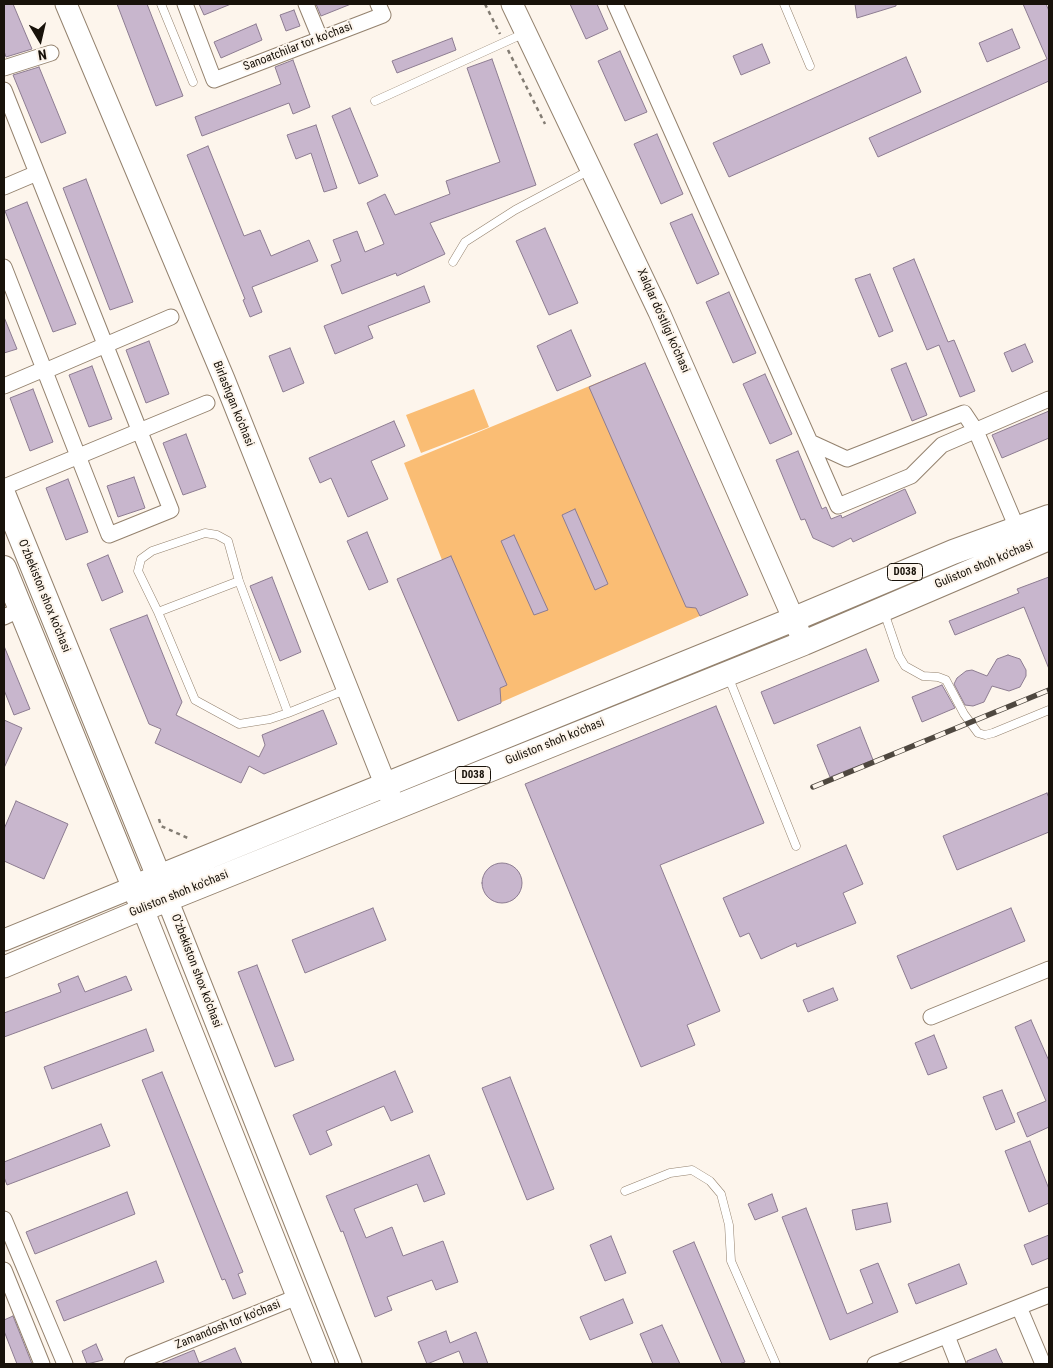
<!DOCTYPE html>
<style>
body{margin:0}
#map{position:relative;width:1053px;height:1368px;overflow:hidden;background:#fdf5ec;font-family:"Roboto Condensed",sans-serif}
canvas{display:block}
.frame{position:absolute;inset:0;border:5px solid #18120a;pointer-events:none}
.north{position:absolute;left:15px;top:15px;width:50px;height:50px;-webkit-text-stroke:4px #fdf5ec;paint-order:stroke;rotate:171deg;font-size:14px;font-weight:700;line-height:20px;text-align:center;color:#18120a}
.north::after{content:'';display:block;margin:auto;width:18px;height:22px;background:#18120a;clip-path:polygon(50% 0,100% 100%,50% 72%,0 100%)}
</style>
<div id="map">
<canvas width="1053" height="1368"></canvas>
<div class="frame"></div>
<div class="north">N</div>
</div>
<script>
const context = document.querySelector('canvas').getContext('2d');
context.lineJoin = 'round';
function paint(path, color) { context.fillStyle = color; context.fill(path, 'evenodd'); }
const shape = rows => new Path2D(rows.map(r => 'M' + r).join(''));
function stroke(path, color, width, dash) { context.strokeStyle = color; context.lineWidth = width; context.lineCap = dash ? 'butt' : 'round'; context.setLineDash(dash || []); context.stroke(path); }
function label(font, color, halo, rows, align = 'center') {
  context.font = font + ' "Roboto Condensed",sans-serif'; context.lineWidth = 4; context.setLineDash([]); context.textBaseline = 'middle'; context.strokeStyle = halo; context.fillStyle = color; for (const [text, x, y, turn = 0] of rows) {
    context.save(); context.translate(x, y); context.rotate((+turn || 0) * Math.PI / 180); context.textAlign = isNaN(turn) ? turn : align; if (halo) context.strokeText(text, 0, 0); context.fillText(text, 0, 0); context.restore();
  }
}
const green = shape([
 [645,363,748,595,458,721,397,579,442,560,404,463],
 [474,389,489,427,421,453,406,415]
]);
const building = shape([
 [4,4,13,4,32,49,6,57,4,51,4,4],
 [117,4,147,4,183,96,156,106,117,4],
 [199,4,231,4,204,15,199,4],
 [316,4,351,4,321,16,316,4],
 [570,4,597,4,608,29,586,39,570,4],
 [855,4,896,4,896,6,857,18,855,4],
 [1023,4,1046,4,1049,11,1049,81,878,157,869,138,1047,59,1023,4],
 [294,10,300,26,286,31,280,15,294,10],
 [256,24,262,40,221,58,214,42,256,24],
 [1012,29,1020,48,987,62,979,43,1012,29],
 [452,38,456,50,397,73,392,61,452,38],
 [762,44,770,63,741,75,733,56,762,44],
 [620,51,647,112,625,121,598,61,620,51],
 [906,57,921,92,729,177,713,143,906,57],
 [492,59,536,185,430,223,445,254,397,276,396,273,342,294,331,265,341,261,333,240,357,231,365,252,384,244,367,203,385,194,395,215,450,194,446,181,500,162,467,68,492,59],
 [293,60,310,107,293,114,289,103,202,136,195,117,281,84,275,67,293,60],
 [39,67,66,133,41,143,13,75,39,67],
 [350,108,378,176,359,184,332,116,350,108],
 [316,125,337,188,324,192,311,153,296,159,287,135,316,125],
 [657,134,683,194,661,204,634,144,657,134],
 [208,146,244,236,260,230,271,256,309,240,318,261,252,287,262,312,250,317,243,300,245,299,187,155,208,146],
 [86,179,133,302,110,310,63,188,86,179],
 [27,202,76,324,53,332,5,211,27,202],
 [692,214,719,274,697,284,670,223,692,214],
 [545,228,578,303,549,315,516,241,545,228],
 [914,259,948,342,954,340,975,391,960,397,939,345,927,350,893,268,914,259],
 [870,274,893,331,879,337,855,279,870,274],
 [424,286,430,302,368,326,373,338,335,354,324,326,424,286],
 [729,292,756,353,733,363,706,302,729,292],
 [4,317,17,349,4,353,4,317],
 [571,330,591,376,557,391,537,346,571,330],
 [149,341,169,394,146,403,126,350,149,341],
 [1025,344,1033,362,1012,372,1004,353,1025,344],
 [290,348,304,383,283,392,269,356,290,348],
 [645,363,748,595,700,616,696,608,686,607,589,387,645,363],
 [906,363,927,415,912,421,891,369,906,363],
 [92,366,112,419,89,427,69,375,92,366],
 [765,374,792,434,770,444,743,384,765,374],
 [33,389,53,442,30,451,10,398,33,389],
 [1049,411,1049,438,1002,458,992,435,1049,411],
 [394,421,405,446,371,461,388,499,348,517,331,478,320,483,309,458,394,421],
 [186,434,206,487,183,495,163,443,186,434],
 [798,451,822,509,826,507,831,519,841,515,842,518,905,489,916,513,853,542,851,538,833,547,813,538,805,519,801,520,776,460,798,451],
 [134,477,145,508,118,517,107,486,134,477],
 [68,479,88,532,66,540,46,488,68,479],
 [575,509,608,584,595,590,562,515,575,509],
 [367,532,388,582,369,590,347,541,367,532],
 [514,535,548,610,534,615,501,541,514,535],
 [108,555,123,592,102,601,87,564,108,555],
 [451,556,507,685,500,688,501,703,458,721,397,579,451,556],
 [272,577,301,652,280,661,250,586,272,577],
 [1049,577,1049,669,1024,607,955,635,949,621,1019,593,1017,589,1049,577],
 [147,615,182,702,176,715,259,757,265,745,262,735,323,710,337,744,264,774,249,766,241,783,155,743,161,729,149,724,110,629,147,615],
 [4,646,30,709,14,715,4,690,4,646],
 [866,649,879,681,774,724,761,692,866,649],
 [1008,655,1020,659,1026,670,1026,676,1020,687,1009,691,992,686,984,702,973,706,965,705,954,684,957,678,966,671,972,670,987,676,997,659,1008,655],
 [942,685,955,708,922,722,912,697,942,685],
 [716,706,764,823,660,865,720,1011,687,1025,695,1045,641,1067,525,784,716,706],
 [4,720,22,728,4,768,4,720],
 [860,727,873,760,830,777,817,745,860,727],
 [1047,793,1049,798,1049,832,957,870,943,836,1047,793],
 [16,801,68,824,44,879,4,861,4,829,16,801],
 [846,845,863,884,843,893,856,923,797,947,796,943,761,959,749,933,740,937,723,898,846,845],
 '482 883a20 20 0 1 1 40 0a20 20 0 1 1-40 0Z',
 [373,908,386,940,305,973,292,940,373,908],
 [1011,908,1025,941,911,989,897,956,1011,908],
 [257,965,294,1060,275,1067,238,972,257,965],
 [78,976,85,992,126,976,132,990,4,1037,4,1013,61,992,58,984,78,976],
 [833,988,838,1000,808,1012,803,1000,833,988],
 [1031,1020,1049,1061,1049,1127,1027,1137,1017,1113,1046,1101,1015,1027,1031,1020],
 [146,1029,154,1051,52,1089,44,1067,146,1029],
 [934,1035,947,1068,928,1075,915,1043,934,1035],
 [395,1071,413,1112,391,1121,384,1106,326,1131,332,1145,310,1155,293,1115,395,1071],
 [162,1072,243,1272,238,1274,246,1294,233,1299,225,1279,222,1280,142,1080,162,1072],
 [510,1077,554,1189,527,1200,482,1088,510,1077],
 [1002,1090,1015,1122,996,1130,983,1097,1002,1090],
 [101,1124,110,1146,7,1185,4,1177,4,1162,101,1124],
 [1030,1141,1049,1189,1049,1203,1029,1212,1005,1151,1030,1141],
 [429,1155,445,1194,424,1202,417,1184,354,1209,366,1238,392,1227,403,1256,443,1241,458,1282,436,1290,432,1280,387,1297,392,1310,375,1317,343,1231,341,1232,326,1196,429,1155],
 [127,1192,135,1214,35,1254,26,1232,127,1192],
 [772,1194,778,1211,755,1220,748,1204,772,1194],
 [887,1203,891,1222,856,1230,852,1210,887,1203],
 [806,1208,847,1314,873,1303,860,1270,878,1263,898,1312,830,1340,782,1217,806,1208],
 [1049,1235,1049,1258,1032,1265,1024,1245,1049,1235],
 [611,1236,626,1273,605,1281,590,1245,611,1236],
 [694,1242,745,1362,739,1364,722,1364,673,1251,694,1242],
 [156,1261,164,1282,64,1321,56,1301,156,1261],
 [959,1264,967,1284,916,1304,908,1284,959,1264],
 [623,1299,633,1323,590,1340,580,1317,623,1299],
 [13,1316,32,1364,17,1364,4,1331,4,1320,13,1316],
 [662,1325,680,1364,653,1364,640,1334,662,1325],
 [446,1331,450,1343,476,1332,488,1364,464,1364,459,1351,427,1364,418,1342,446,1331],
 [96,1344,103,1360,87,1364,82,1351,96,1344],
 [235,1348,242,1364,160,1364,194,1350,199,1363,235,1348],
 [996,1349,1003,1364,967,1364,967,1361,996,1349]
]);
const path = shape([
 [485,4,500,34],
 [508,50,545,124],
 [159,819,161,826,190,839]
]);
const lane = shape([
 [161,4,193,82],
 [784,4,810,66],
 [375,101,525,33],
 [453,262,465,242,515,210,590,170],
 [158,612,239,581],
 [884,612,899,656,905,666,923,676,938,677,946,680,964,714,978,733,985,735,993,733,1049,710],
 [728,676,796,846],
 [288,713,239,581,228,541,217,535,205,533,152,551,141,559,138,571,158,612,195,700,239,724,270,719,288,713,345,690],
 [625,1191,670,1173,692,1170,710,1181,721,1194,729,1225,731,1261,776,1364]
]);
const street = shape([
 [185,4,214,80,383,15,378,4],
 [306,4,320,38],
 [615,4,810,442,847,459,964,413,976,431,1017,528],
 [4,68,51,53],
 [4,90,171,510,109,535,4,267],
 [4,187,37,173],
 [45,371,171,317],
 [4,386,44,369],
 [810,442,838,506,911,476,942,445,1049,399],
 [4,487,207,403],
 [4,617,21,609],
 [931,1017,1049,969],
 [4,1219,65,1364],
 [4,1270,42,1364],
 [1019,1307,1043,1364],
 [947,1336,958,1364],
 [132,1364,297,1297],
 [875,1364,1049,1295]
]);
const secondary = shape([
 [66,4,224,379,392,801],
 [512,4,659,312,804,643],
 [167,899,351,1364],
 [4,940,134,887],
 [4,967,143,909,324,1364]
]);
const primary = shape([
 [4,496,165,892],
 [4,568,143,909,804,643,1049,538],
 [134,887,794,619,953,552,1049,517]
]);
const rail = shape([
 [813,787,1049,690]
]);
const shields = [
 [905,572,35],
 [473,775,35]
];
const shieldNames = [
 ["D038",905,572],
 ["D038",473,775]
];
const streetNames = [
 ["Sanoatchilar tor ko'chasi",298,47,-21],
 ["Xalqlar do'stligi ko'chasi",663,321,66],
 ["Birlashgan ko'chasi",233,404,68],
 ["Guliston shoh ko'chasi",984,565,-23],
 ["O'zbekiston shox ko'chasi",44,596,68],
 ["Guliston shoh ko'chasi",555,742,-22],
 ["Guliston shoh ko'chasi",179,894,-22],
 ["O'zbekiston shox ko'chasi",196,971,69],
 ["Zamandosh tor ko'chasi",228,1325,-22]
];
paint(green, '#fabd74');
paint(building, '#c8b6cd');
stroke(building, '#8d7c91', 1);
stroke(lane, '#94826e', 9);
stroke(street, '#94826e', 17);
stroke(secondary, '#94826e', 23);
stroke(primary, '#94826e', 26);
stroke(path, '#837c73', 2.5, [4, 4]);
stroke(lane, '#fff', 8);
stroke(street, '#fff', 15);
stroke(secondary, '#fff', 21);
stroke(primary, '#fff', 24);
stroke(rail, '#4f4840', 5.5);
stroke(rail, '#fdf5ec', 4, [11]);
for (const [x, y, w] of shields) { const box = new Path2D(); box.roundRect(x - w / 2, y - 8.5, w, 17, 4); context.fillStyle = '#fdf5ec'; context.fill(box); stroke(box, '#18120a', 1); }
label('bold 11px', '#18120a', null, shieldNames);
label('12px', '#18120a', '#fdf5ec', streetNames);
</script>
